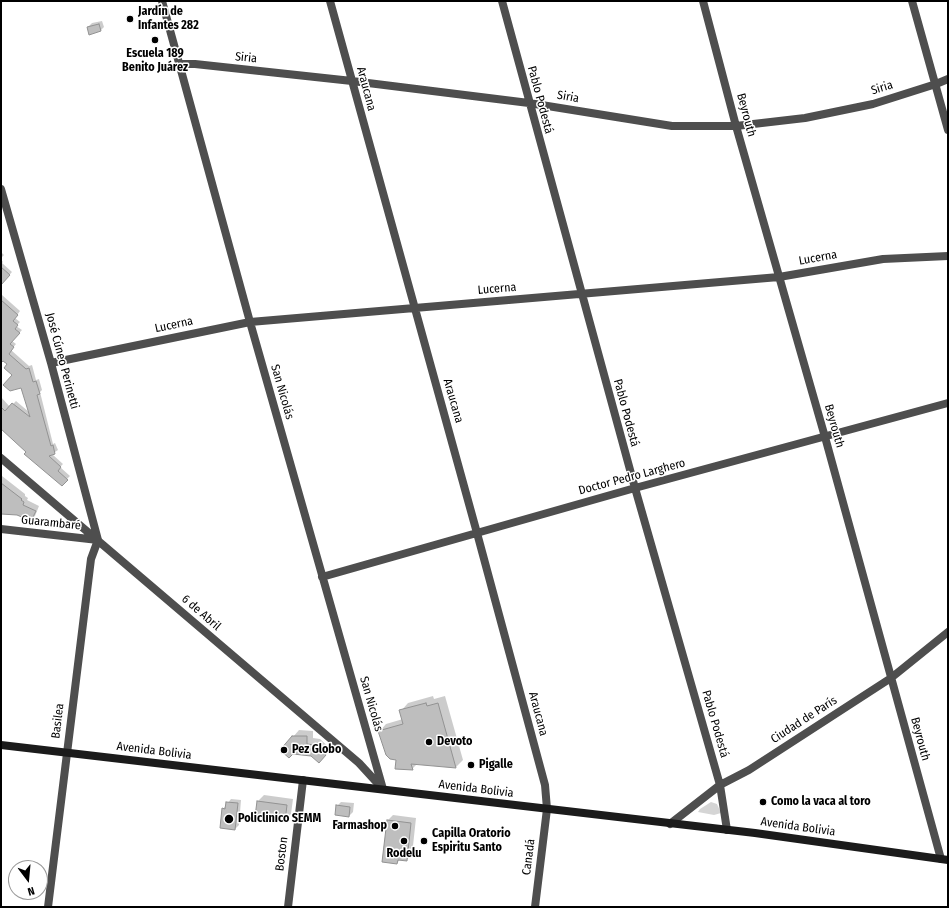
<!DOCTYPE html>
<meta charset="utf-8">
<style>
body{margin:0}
#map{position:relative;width:949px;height:908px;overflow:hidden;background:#fff;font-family:"Fira Sans Condensed",sans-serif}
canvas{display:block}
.frame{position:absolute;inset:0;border:2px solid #000;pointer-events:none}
.north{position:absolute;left:8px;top:860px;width:40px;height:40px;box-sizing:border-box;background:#fff;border:1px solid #999;border-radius:50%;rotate:164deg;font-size:11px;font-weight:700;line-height:16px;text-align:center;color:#000}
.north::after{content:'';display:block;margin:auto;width:14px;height:18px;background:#000;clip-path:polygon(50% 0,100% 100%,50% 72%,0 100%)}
</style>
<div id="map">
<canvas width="949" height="908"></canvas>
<div class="frame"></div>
<div class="north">N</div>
</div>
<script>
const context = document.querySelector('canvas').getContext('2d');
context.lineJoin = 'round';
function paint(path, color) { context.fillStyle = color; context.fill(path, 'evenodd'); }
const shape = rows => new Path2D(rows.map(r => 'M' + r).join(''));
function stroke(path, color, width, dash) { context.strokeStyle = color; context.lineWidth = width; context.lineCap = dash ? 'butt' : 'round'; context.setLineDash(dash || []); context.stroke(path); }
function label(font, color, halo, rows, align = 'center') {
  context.font = font + ' "Fira Sans Condensed",sans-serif'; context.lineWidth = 3; context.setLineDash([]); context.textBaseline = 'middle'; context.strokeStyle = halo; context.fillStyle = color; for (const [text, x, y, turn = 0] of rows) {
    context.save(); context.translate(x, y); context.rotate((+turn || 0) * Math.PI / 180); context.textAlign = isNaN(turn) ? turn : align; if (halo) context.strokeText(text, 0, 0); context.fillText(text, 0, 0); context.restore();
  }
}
const green = shape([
 [711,802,717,804,721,813,714,815,698,812,700,809]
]);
const shadow = shape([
 [102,21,104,27,100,31,88,27,92,23],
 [1,252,4,255,1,258],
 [1,260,3,262,2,263,12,272,1,284],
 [2,295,20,311,15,318,20,322,16,326,22,330,12,341,16,344,11,350,29,366,32,365,36,380,39,379,42,390,40,392,53,444,55,443,58,450,52,454,63,464,60,467,70,476,62,484,1,427,1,397,10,407,16,401,29,412,22,386,8,364,1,358],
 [1,476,2,476,25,494,25,496,28,498,27,500,39,506,35,516,30,520,17,514,1,513],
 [433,696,434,699,445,696,463,760,456,767,418,763,412,769,397,760,379,732,386,724,403,719,401,711,408,703],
 [299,730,313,731,313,738,320,739,331,749,325,756,293,737],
 [264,795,293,799,291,814,285,820,258,801],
 [231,799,241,800,239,825,235,829,223,809],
 [341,802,354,803,353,812,349,816,337,806],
 [393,815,416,818,412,855,406,860,400,859,397,863,388,820]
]);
const building = shape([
 [99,24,101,31,89,35,87,27,99,24],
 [1,267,10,275,1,285,1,267],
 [1,300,18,315,13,321,18,325,15,329,20,333,10,344,14,347,9,354,26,369,29,368,33,382,36,381,40,394,37,395,51,446,53,445,55,454,49,456,61,467,58,471,68,480,62,486,24,454,26,452,1,429,1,407,5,411,12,403,30,417,21,388,10,391,3,385,12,375,4,368,7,364,3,361,1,363,1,300],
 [1,483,22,499,21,500,24,502,23,505,36,511,31,521,17,515,1,514,1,483],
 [426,703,427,706,438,703,456,768,411,764,413,770,395,769,396,760,390,759,386,755,378,731,403,724,399,710,426,703],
 [292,736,307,736,307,744,314,745,326,755,319,763,311,756,293,754,289,758,280,750,292,736],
 [257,801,287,805,285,821,255,817,257,801],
 [226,802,238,803,235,830,220,828,222,808,225,809,226,802],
 [336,805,350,807,349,817,335,815,336,805],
 [387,820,411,823,407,861,398,860,397,864,382,862,387,820]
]);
const street = shape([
 [162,1,250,322,383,789],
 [330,1,477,533,545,785,547,809,535,907],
 [502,1,635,488,720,785,727,830],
 [703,1,736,126,825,437,941,859],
 [912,1,948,130],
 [179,64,195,64,352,81,529,103,672,126,736,126,805,118,873,104,936,84,948,79],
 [1,189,51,363,98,540],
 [51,363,250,322,779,277,883,259,948,256],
 [1,458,359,763,381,787],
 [1,529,98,540],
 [322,577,635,488,948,403],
 [670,824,720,785,749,770,891,678,948,632],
 [48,907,91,559,98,540],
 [288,907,303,780]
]);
const secondary = shape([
 [1,745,755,833,948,860]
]);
const markers = [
 [130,19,4,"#000"],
 [155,40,4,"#000"],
 [429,742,4,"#000"],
 [284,750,4,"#000"],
 [471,765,4,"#000"],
 [763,802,4,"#000"],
 [229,819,5,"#000"],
 [395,826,4,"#000"],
 [404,841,4,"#000"],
 [424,841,4,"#000"]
];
const poiNames = [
 ["Jardín de",138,12],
 ["Infantes 282",138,26],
 ["Escuela 189",155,54,"center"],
 ["Benito Juárez",155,68,"center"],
 ["Devoto",437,742],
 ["Pez Globo",292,750],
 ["Pigalle",479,765],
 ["Como la vaca al toro",771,802],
 ["Policlinico SEMM",238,819],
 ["Farmashop",387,826,"right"],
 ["Capilla Oratorio",432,834],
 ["Espiritu Santo",432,848],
 ["Rodelu",404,854,"center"]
];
const streetNames = [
 ["Siria",246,58,6],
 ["Siria",882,88,-17],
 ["Araucana",366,89,75],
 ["Siria",568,97,10],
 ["Pablo Podestá",540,100,75],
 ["Beyrouth",746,115,75],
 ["Lucerna",818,258,-10],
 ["Lucerna",497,289,-5],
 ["Lucerna",174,325,-12],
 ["José Cúneo Perinetti",62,361,75],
 ["San Nicolás",282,392,74],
 ["Araucana",453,401,74],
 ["Pablo Podestá",626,413,75],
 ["Beyrouth",834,426,74],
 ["Doctor Pedro Larghero",632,477,-15],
 ["Guarambaré",51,523,6],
 ["6 de Abril",201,613,41],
 ["San Nicolás",371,704,74],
 ["Araucana",538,714,75],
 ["Ciudad de París",804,720,-33],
 ["Basilea",58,721,-83],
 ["Pablo Podestá",715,724,74],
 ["Beyrouth",920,739,75],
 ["Avenida Bolivia",154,751,7],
 ["Avenida Bolivia",476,789,7],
 ["Avenida Bolivia",798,827,8],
 ["Boston",282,854,-83],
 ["Canadá",529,857,-83]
];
paint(green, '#d5d5d5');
paint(shadow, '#0003');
paint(building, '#bebebe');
stroke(building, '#929292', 1);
stroke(street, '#4e4e4e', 8);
stroke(secondary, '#1b1b1b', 8);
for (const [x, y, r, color] of markers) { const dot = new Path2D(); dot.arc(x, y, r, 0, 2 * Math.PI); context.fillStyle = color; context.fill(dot); stroke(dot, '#fff', 1.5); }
label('bold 12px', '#000', '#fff', poiNames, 'left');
label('12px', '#000', '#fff', streetNames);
</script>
